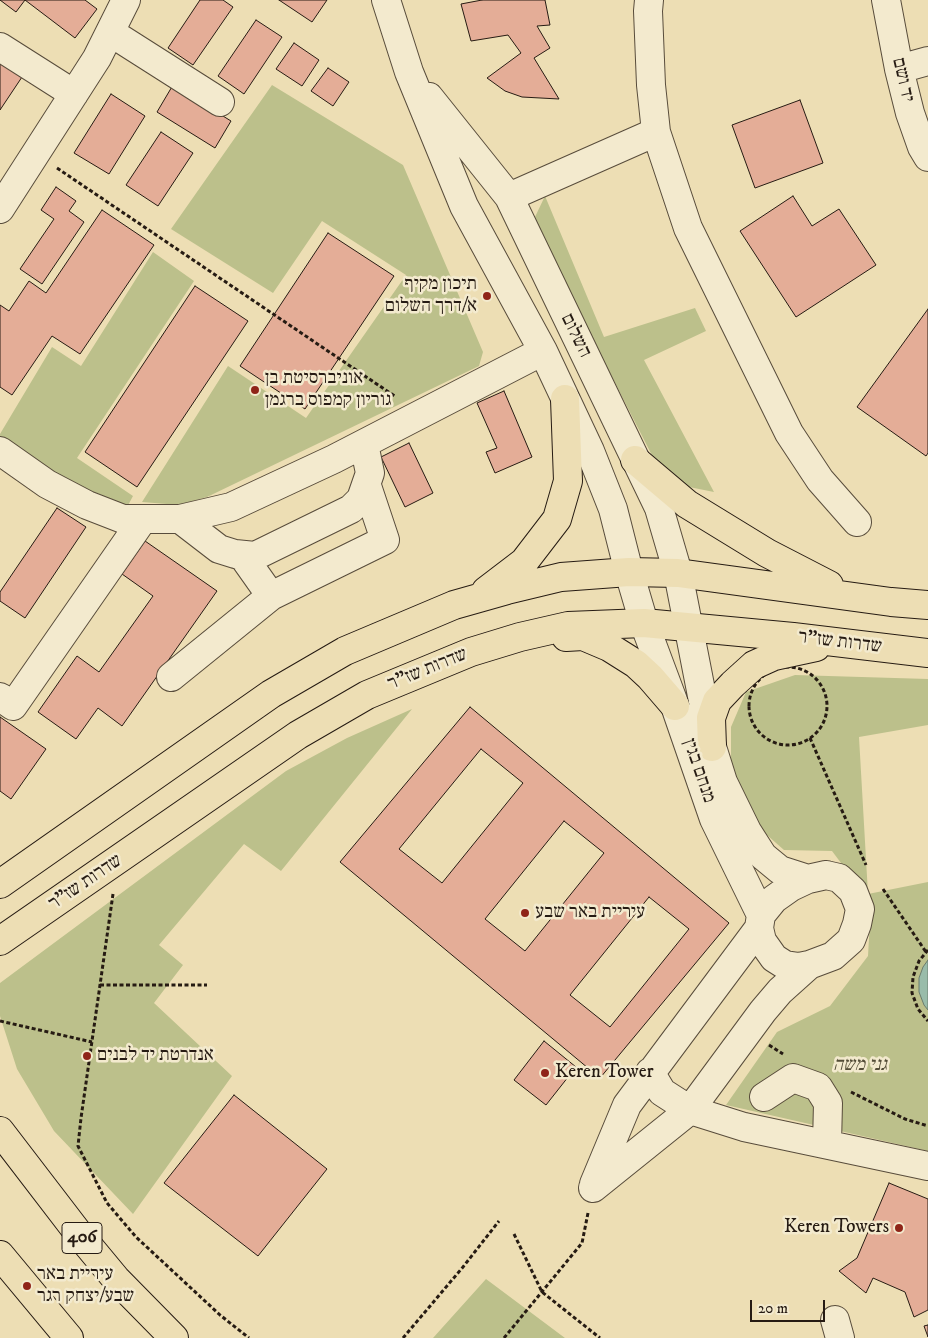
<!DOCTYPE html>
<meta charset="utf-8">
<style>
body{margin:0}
#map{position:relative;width:928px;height:1338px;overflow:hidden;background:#eddeb4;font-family:"IM FELL DW Pica",serif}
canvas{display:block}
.scale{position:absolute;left:750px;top:1300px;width:75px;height:22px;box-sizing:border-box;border:2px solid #261b13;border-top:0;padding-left:6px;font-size:15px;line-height:18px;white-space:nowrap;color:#261b13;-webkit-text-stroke:4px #f3eace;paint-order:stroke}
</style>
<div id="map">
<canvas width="928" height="1338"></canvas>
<div class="scale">20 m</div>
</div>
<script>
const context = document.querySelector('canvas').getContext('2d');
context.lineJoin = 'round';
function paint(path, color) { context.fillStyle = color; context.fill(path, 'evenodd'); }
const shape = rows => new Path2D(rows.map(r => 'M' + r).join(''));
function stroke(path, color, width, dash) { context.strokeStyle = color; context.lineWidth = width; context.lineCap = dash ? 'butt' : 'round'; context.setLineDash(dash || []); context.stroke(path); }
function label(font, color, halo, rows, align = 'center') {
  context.font = font + ' "IM FELL DW Pica","Frank Ruhl Libre",serif'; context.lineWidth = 5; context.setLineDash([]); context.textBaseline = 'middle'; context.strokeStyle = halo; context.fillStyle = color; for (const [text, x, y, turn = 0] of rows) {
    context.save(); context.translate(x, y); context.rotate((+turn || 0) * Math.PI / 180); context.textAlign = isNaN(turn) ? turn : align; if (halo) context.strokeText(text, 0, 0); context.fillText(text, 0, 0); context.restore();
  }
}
const green = shape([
 [272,85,403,165,483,352,479,366,207,497,179,505,142,502,228,366,306,418,406,275,322,221,273,293,171,229],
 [545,196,604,337,695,308,706,331,644,360,714,492,679,485,661,473,542,240,535,217],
 [153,252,194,281,77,458,133,496,126,509,70,485,0,437,0,434,52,347,81,366],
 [795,675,928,679,928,725,859,737,868,894,928,882,928,1151,726,1105,777,1032,830,1006,868,956,871,903,832,851,784,850,759,828,731,771,731,727,746,692],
 [412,709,281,871,244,844,159,945,183,965,154,1003,232,1076,133,1214,54,1131,17,1069,0,1016,0,983,286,771,347,738],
 [486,1279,565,1338,433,1338]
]);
const water = shape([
 [928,960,928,1010,924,1005,919,992,919,978,923,967,928,960]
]);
const building = shape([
 [0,0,85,0,97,9,75,38,25,0,16,12,0,0],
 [200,0,223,0,233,7,193,65,168,48,200,0],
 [279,0,327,0,312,22,279,0],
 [482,0,545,0,550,25,537,26,550,48,534,58,559,99,522,97,505,91,487,78,521,53,508,35,471,41,461,4,482,0],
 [256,20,282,37,244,94,218,76,256,20],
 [294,43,319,60,302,86,276,69,294,43],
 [0,62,22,77,0,110,0,62],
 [328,68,349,82,333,106,311,91,328,68],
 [173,85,231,121,215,148,157,112,173,85],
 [111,94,145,116,109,174,74,153,111,94],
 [800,100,823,163,755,188,732,125,800,100],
 [161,132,193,153,158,206,126,185,161,132],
 [56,187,76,201,69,211,84,222,42,284,20,269,54,219,41,210,56,187],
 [793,196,812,226,839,209,876,265,796,317,740,231,793,196],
 [102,210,154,245,80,354,52,336,12,395,0,387,0,305,9,311,29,281,46,293,102,210],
 [328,233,394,276,305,409,240,366,328,233],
 [195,286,248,321,137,487,85,452,195,286],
 [928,309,928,453,926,456,857,407,928,309],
 [504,391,532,457,495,473,486,452,497,448,477,403,504,391],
 [409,443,433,493,405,507,381,457,409,443],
 [57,508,86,527,25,618,0,601,0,592,57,508],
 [145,541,217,591,122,726,98,708,76,739,38,712,77,656,99,672,153,596,122,574,145,541],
 [470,707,729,923,600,1078,340,862,470,707],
 [481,749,523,783,442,883,399,849,481,749],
 [564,821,604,853,525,951,485,919,564,821],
 [649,897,689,929,610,1027,570,995,649,897],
 [0,717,46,749,11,799,0,791,0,717],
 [544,1041,576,1067,546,1105,514,1080,544,1041],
 [234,1095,327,1169,258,1256,164,1183,234,1095],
 [889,1183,928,1199,928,1310,914,1317,905,1292,873,1278,866,1293,839,1271,857,1258,889,1183],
 [928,1325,928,1337,924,1326,928,1325]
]);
const path = shape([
 [57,168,396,397],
 '749 706a39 39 0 1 1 78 0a39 39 0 1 1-78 0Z',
 [810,738,866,865],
 [883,889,926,952],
 [113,894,81,1118,78,1146,107,1203,136,1237,220,1315,249,1338],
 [928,950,919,961,913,977,912,993,918,1009,928,1021],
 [100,985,207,985],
 [0,1021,92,1042],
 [769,1045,783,1054],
 [851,1092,905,1119,928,1126],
 [514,1234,542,1292,600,1338],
 [403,1338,463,1267,499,1221],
 [504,1338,582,1243,588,1213]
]);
const minor = shape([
 [386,0,409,72,464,206,543,351,590,451,613,509,629,572,644,623,675,706,714,819,761,915],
 [649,0,648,11,651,85,656,132,688,228,789,433,820,480,857,522],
 [886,0,899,69,910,113,922,147,928,157],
 [110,32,220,102],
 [0,47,74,94],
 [899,69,928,61],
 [429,97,509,197,659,508,678,573,712,747,723,782,747,831,763,856,780,870,808,879],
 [509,197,656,132],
 [0,209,97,58,126,0],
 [0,451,47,484,87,505,123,519,180,519,231,507,334,459,543,351],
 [180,519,219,549,235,554,255,556,351,509,361,499,370,473,364,444],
 [242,555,271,596,385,540,367,486],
 [171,677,271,596],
 [0,697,13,706,143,519],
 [826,875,839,878,853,891,860,909,857,924,851,940,833,956,809,965,799,967,785,965,774,958,762,941,759,928,761,915,774,899,791,887,808,879,826,875],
 [650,1072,662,1092,690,1110,744,1127,928,1166],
 [764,1097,793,1078,818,1087,828,1103,827,1144],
 [594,1184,627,1105,759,928],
 [593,1188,690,1110,763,1011,780,991,809,965],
 [835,1320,840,1338]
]);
const major = shape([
 [635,460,687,504,767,553,829,585],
 [486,591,524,562,557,519,568,481,565,399],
 [566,637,583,636,609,647,636,664,650,677,675,706],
 [712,747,711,718,717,701,733,684,754,665,774,656,816,647],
 [0,884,271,694,345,651,454,605,507,590,561,577,629,572,678,573,891,602,928,605],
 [0,941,298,735,367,695,471,652,520,637,568,626,644,623,793,637,928,653],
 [0,1131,82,1238,116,1279,174,1338],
 [0,1255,69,1338]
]);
const markers = [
 [487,296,5,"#8f2418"],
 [255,390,5,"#8f2418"],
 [525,913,5,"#8f2418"],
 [87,1056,5,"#8f2418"],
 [545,1073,5,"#8f2418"],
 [899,1228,5,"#8f2418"],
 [27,1286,5,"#8f2418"]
];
const shields = [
 [82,1238,40]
];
const shieldNames = [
 ["406",82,1238]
];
const streetNames = [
 ["יד ושם",902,80,77],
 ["השלום",575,336,64],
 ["שדרות שז\"ר",840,643,7],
 ["שדרות שז\"ר",428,670,-22],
 ["מנחם בגין",698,771,71],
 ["שדרות שז\"ר",86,883,-34]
];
const poiNames = [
 ["תיכון מקיף",477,285,"right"],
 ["א/דרך השלום",477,307,"right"],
 ["אוניברסיטת בן",265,379],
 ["גוריון קמפוס ברגמן",265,401],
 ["עיריית באר שבע",535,913],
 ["אנדרטת יד לבנים",97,1056],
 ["Keren Tower",555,1073],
 ["Keren Towers",889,1228,"right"],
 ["עיריית באר",37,1275],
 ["שבע/יצחק רגר",37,1297]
];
const parkNames = [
 ["גני משה",860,1066]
];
paint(green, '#bcc08b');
paint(water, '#99bcaa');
stroke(water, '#6b7c6e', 1);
paint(building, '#e4ad97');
stroke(building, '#261b13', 1);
stroke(minor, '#584c3b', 30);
stroke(major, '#261b13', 30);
stroke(path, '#261b13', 3, [4, 2.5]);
stroke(minor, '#f3eace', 28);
stroke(major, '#eddeb4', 28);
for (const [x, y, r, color] of markers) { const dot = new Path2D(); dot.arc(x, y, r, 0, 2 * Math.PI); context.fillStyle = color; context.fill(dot); stroke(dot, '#f3eace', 2); }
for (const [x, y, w] of shields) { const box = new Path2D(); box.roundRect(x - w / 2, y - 15.5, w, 31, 4); context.fillStyle = '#f3eace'; context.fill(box); stroke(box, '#261b13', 1); }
label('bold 18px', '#261b13', null, shieldNames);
label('19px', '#261b13', '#f3eace', streetNames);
label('19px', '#261b13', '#f3eace', poiNames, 'left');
label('italic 19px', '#534d37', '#f3eace', parkNames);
</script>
